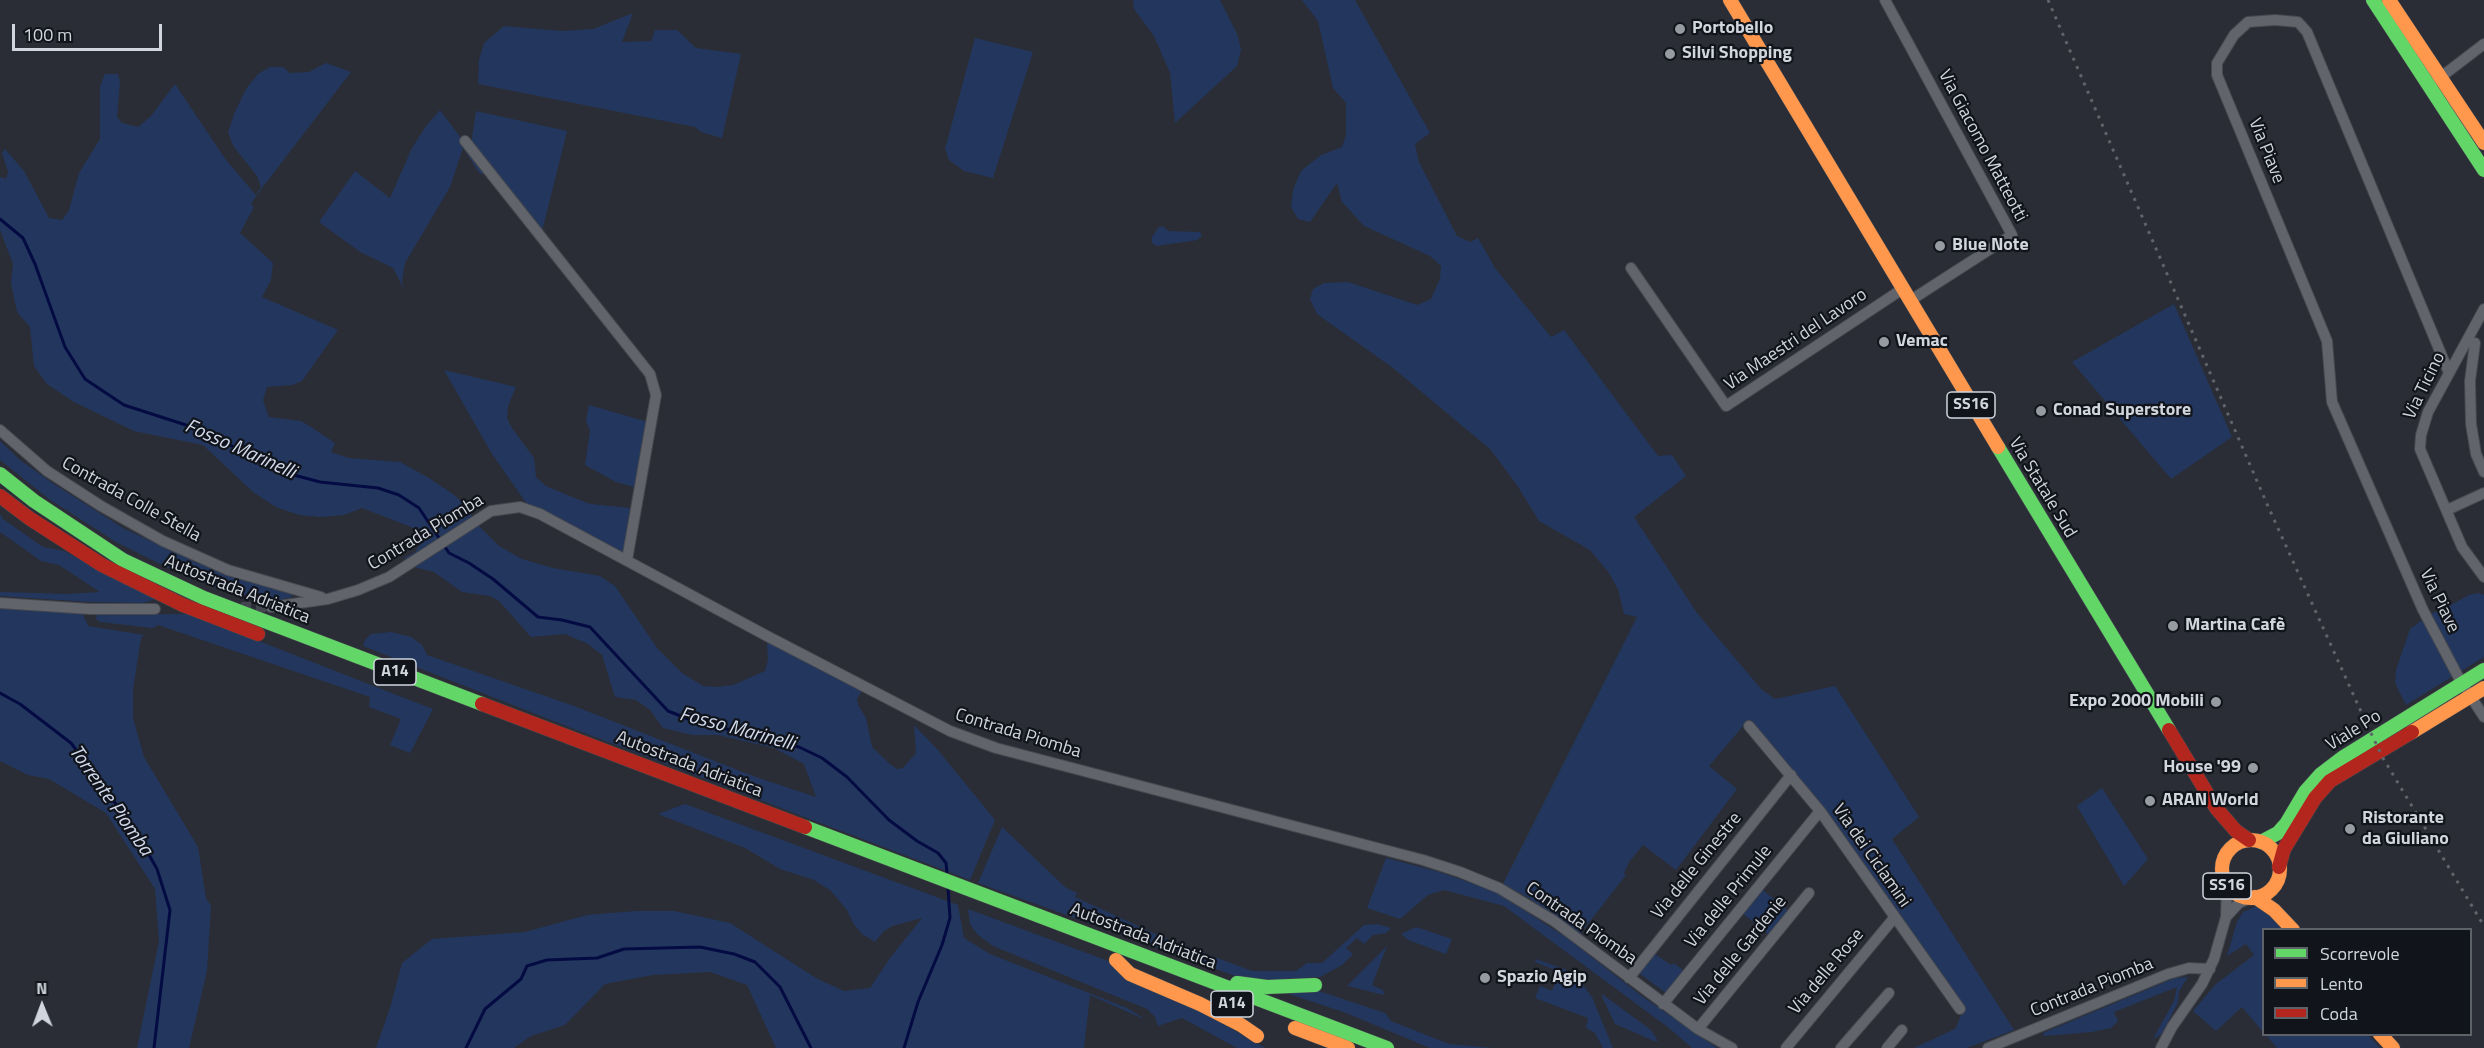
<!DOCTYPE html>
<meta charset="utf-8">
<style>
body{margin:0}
#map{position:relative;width:2484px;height:1048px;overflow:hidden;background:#2a2d35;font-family:"Titillium Web",sans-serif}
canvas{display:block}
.legend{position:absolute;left:2262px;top:928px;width:210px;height:108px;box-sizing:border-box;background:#11141a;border:2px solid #5d6168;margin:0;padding:8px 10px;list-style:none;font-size:18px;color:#d0d5de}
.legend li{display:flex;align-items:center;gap:12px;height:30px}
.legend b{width:30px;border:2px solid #5d6168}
.north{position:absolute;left:12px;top:976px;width:60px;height:60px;-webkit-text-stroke:4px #11141a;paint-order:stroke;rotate:359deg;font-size:16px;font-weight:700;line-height:24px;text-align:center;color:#d0d5de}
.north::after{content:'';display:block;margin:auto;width:21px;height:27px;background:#d0d5de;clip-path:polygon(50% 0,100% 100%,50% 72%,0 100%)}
.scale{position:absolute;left:12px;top:24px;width:150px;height:27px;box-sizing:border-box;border:3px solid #d0d5de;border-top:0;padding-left:8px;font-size:18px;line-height:21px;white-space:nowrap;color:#d0d5de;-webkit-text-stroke:4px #11141a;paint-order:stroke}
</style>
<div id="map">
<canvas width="2484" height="1048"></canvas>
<ul class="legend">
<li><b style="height:8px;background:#63d668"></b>Scorrevole</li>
<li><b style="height:8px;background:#ff974d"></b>Lento</li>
<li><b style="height:8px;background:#b3261e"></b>Coda</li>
</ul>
<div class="north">N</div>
<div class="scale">100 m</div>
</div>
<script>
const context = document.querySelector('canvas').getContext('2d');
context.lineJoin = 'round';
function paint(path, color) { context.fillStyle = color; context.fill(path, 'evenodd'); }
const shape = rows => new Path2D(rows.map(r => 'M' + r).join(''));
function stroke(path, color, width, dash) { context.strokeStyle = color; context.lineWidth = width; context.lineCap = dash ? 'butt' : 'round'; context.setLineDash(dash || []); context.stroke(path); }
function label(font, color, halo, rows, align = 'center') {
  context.font = font + ' "Titillium Web",sans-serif'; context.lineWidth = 4.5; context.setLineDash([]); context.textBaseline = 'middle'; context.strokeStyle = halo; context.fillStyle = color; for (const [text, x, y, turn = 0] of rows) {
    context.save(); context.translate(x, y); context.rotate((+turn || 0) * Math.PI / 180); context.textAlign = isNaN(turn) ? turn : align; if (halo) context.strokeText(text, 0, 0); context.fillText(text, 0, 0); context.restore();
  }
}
const green = shape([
 [1133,0,1220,0,1238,36,1241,50,1237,66,1175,123,1170,73,1154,36,1134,9],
 [1302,0,1355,0,1430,133,1415,144,1419,162,1457,236,1470,242,1478,238,1495,268,1551,337,1564,330,1658,456,1672,455,1686,476,1634,517,1697,613,1761,689,1775,699,1835,686,1919,817,1892,839,2014,1030,1967,1048,1914,1048,1955,1029,1964,1009,1825,809,1749,719,1709,766,1737,789,1676,870,1643,845,1629,862,1624,873,1626,875,1580,934,1529,898,1503,884,1637,617,1624,614,1618,589,1609,573,1590,550,1539,521,1517,485,1490,449,1393,368,1317,314,1310,299,1313,289,1324,283,1348,282,1417,305,1431,299,1440,279,1441,266,1430,256,1364,226,1342,202,1337,183,1310,222,1298,219,1291,207,1293,190,1301,171,1321,155,1342,147,1346,135,1346,103,1333,88,1318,21],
 [633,13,622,42,651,41,655,30,677,30,696,48,741,54,722,138,701,132,695,127,478,84,479,60,484,43,504,26,562,31,593,29],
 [975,38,1033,52,993,178,964,171,949,160,945,149],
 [326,63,351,72,256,196,251,204,254,207,240,233,273,263,271,280,262,297,338,330,302,381,292,385,267,387,263,400,269,417,301,421,311,427,335,443,331,452,349,458,400,462,429,478,450,492,461,501,479,526,499,546,522,559,553,568,600,576,615,586,657,648,682,673,703,686,717,687,733,685,765,671,768,660,767,642,862,691,857,699,858,705,866,718,872,747,891,765,897,769,903,768,916,753,914,725,937,749,995,820,970,880,574,729,363,646,365,640,371,634,391,632,411,637,422,645,427,655,574,706,753,776,816,797,804,764,774,748,718,735,692,735,663,728,650,710,636,700,615,697,602,655,588,644,565,634,531,637,499,601,490,596,462,592,434,572,414,567,404,558,415,552,421,543,422,538,416,529,362,508,344,515,321,517,299,515,276,507,253,492,203,445,134,431,74,402,47,384,34,366,30,327,17,312,11,283,13,264,0,230,0,177,6,179,8,172,2,153,5,149,24,171,49,218,62,220,69,210,79,173,100,139,100,86,105,74,118,74,120,82,117,117,122,123,138,127,151,116,175,84,226,160,256,195,261,187,257,176,234,147,228,133,234,114,246,89,258,74,270,67,283,67,290,73,309,72],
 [440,110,487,173,480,174,463,148,450,187,405,263,402,281,404,289,393,268,360,252,319,222,355,171,390,198,412,148,426,126],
 [476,111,567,131,541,235,471,144],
 [1163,226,1168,231,1200,232,1202,236,1197,240,1157,246,1152,243,1152,237,1158,228],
 [2174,304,2232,437,2171,479,2072,362],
 [444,370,516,387,508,406,507,418,512,428,534,458,536,477,546,486,572,497,590,504,630,508,624,553,537,507,527,504,492,454],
 [589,405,648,422,634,487,616,482,585,465,590,431,586,421],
 [0,441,20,460,54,484,123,528,197,563,292,594,292,597,279,600,268,599,267,595,233,595,170,569,116,542,49,499,0,460],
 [0,514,3,519,43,547,64,551,156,599,143,603,90,602,0,596,0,592,68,594,100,592,59,565,41,561,0,532],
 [2478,593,2484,595,2484,657,2406,705,2395,683,2396,670,2410,629,2432,613,2442,610,2469,595],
 [0,607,82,612,88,626,144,635,141,638,133,689,133,718,144,757,198,847,206,898,211,906,207,971,189,1048,137,1048,159,941,155,889,106,813,49,779,28,775,0,761],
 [190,614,371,685,433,709,410,753,390,745,401,719,369,707,370,697,158,625,153,628,100,622,96,619,97,615],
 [2102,788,2148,859,2124,886,2077,806],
 [685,804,958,905,964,938,990,954,1127,1008,1148,1021,1090,995,1084,1048,776,1048,747,985,710,972,653,975,605,984,565,1025,531,1036,514,1048,376,1048,390,1008,402,963,432,939,525,932,587,915,636,911,674,911,730,923,816,978,844,991,870,988,890,958,922,918,892,926,884,931,875,942,862,934,853,923,847,910,831,891,814,880,780,869,745,848,658,814],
 [1002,827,1065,887,1077,893,1075,897,1162,937,1252,971,1296,971,1307,963,1322,963,1364,925,1377,924,1391,928,1386,933,1373,935,1364,944,1357,938,1346,948,1353,954,1342,965,1320,977,1249,981,978,883],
 [1386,858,1436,871,1494,891,1567,938,1643,997,1717,1048,1692,1048,1669,1028,1504,906,1444,890,1428,895,1400,919,1367,908],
 [1760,888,1789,911,1769,935,1741,912],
 [2257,906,2263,907,2283,929,2264,930,2263,1032,2242,1007,2216,1031,2193,1011,2216,984,2254,955,2246,944,2227,956,2237,922,2243,912],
 [968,909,1119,965,1265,1048,1237,1048,1182,1018,1158,1026,1155,1017,1147,1009,993,946,977,934,970,924],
 [1416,927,1452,939,1446,954,1408,940,1401,934],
 [1387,946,1372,985,1383,990,1384,995,1347,986],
 [1652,952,1671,965,1674,963,1684,971,1666,993,1636,971],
 [1536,959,1567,970,1583,985,1592,997,1613,1048,1603,1048,1595,1033,1586,1028,1588,1018,1535,998,1540,986,1552,991,1560,972,1535,962],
 [2188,977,2179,991,2178,1002,2162,1034,2153,1039,2174,1001,2177,987,2114,1012,2118,1021,2111,1028,2092,1032,2044,1036,2043,1033,2175,978],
 [1310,988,1385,1013,1391,1021,1449,1044,1494,1048,1430,1048,1346,1013,1277,990],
 [1602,994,1651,1030,1658,1041,1654,1041,1615,1024,1602,997],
 [2266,1035,2368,1035,2380,1048,2277,1048]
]);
const stream = shape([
 [0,219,23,238,35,264,65,347,85,379,124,405,189,426,234,447,275,470,320,482,378,488,399,495,419,508,449,553,469,563,493,579,538,617,562,620,590,627,668,711,701,724,742,732,799,747,822,758,847,777,889,820,917,841,938,853,946,863,947,872],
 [0,693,20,704,71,743,135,830,157,869,170,910,154,1048],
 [466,1048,485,1009,521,979,527,966,547,960,597,958,624,949,700,947,734,954,755,962,780,987,811,1048],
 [904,1048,918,1002,942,945,950,918,948,888]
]);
const streetTunnel = shape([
 [241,607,271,607]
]);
const street = shape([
 [1885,0,2012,235,1911,300],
 [2437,80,2484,44],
 [465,141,650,374,656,395,627,560],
 [1631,268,1726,406,1904,288],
 [2484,309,2428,412,2421,435,2420,449,2462,547,2484,577],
 [2475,343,2470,381,2471,424,2476,454,2484,472],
 [2449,373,2307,32,2298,22,2275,20,2248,22,2234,35,2217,63,2217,75,2327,341,2332,402,2423,610,2460,680,2484,717],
 [0,430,47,471,101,506,163,541,228,570,321,597],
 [2447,510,2484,493],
 [0,603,90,609,155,609],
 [271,607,328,599,358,590,389,577,491,511,520,507,540,514,767,636,950,731,996,748,1423,860,1460,872,1499,888,1554,921,1698,1029,1732,1048],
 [1749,726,1820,811,1960,1009],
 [2226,917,2239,903,2250,898],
 [1629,978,1791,775],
 [1663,1004,1820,811],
 [1698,1029,1809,893],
 [1786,1048,1894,918],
 [1841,1048,1889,993],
 [1887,1048,1902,1030],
 [1988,1048,2168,974,2189,968,2210,969],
 [2161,1048,2172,1027,2202,984,2214,959,2226,917,2227,885]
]);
const fast = shape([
 [2373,0,2484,170],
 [1998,447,2169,730],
 [0,474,34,501,123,560,204,598,482,704],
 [805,827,1387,1048],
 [2261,842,2278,833,2286,824,2305,792,2321,774,2342,758,2484,670],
 [1237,983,1267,987,1315,985]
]);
const slow = shape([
 [1730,0,1998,447],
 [2389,0,2484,143],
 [2412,732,2484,688],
 '2222 869a29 29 0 1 1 58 0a29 29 0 1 1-58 0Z',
 [2255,897,2274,910,2293,930],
 [1116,960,1130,974,1200,1004,1241,1025,1257,1036],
 [1295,1028,1348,1048],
 [2380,1034,2393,1048]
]);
const jam = shape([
 [0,496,29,518,102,565,183,605,258,634],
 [482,704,805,827],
 [2169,730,2216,808,2236,831,2249,840],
 [2279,867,2284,849,2315,798,2330,781,2412,732]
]);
const rail = shape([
 [2048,0,2267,504,2368,727,2383,758,2484,926]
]);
const markers = [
 [1680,29,6,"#969aa3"],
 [1670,54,6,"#969aa3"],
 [1940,246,6,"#969aa3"],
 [1884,342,6,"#969aa3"],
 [2041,411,6,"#969aa3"],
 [2173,626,6,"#969aa3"],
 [2216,702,6,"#969aa3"],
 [2253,768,6,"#969aa3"],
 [2150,801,6,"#969aa3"],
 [2350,829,6,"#969aa3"],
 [1485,978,6,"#969aa3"]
];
const shields = [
 [1971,405,48],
 [395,672,42],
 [2227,886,48],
 [1232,1004,42]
];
const shieldNames = [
 ["SS16",1971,405],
 ["A14",395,672],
 ["SS16",2227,886],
 ["A14",1232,1004]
];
const poiNames = [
 ["Portobello",1692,29],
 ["Silvi Shopping",1682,54],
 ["Blue Note",1952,246],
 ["Vemac",1896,342],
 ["Conad Superstore",2053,411],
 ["Martina Cafè",2185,626],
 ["Expo 2000 Mobili",2204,702,"right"],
 ["House '99",2241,768,"right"],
 ["ARAN World",2162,801],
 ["Ristorante",2362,819],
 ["da Giuliano",2362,840],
 ["Spazio Agip",1497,978]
];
const streetNames = [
 ["Via Giacomo Matteotti",1982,146,62],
 ["Via Piave",2266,151,68],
 ["Via Maestri del Lavoro",1796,340,-34],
 ["Via Ticino",2425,386,-64],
 ["Via Statale Sud",2042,488,59],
 ["Contrada Colle Stella",131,500,29],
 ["Contrada Piomba",426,533,-31],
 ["Autostrada Adriatica",237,590,22],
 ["Via Piave",2439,601,64],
 ["Viale Po",2354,731,-32],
 ["Contrada Piomba",1018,734,17],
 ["Autostrada Adriatica",689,765,21],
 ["Via dei Ciclamini",1871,856,55],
 ["Via delle Ginestre",1697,866,-51],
 ["Via delle Primule",1729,897,-51],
 ["Contrada Piomba",1581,924,35],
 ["Autostrada Adriatica",1143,937,21],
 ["Via delle Gardenie",1741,951,-51],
 ["Via delle Rose",1827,972,-50],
 ["Contrada Piomba",2092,988,-22]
];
const waterNames = [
 ["Fosso Marinelli",240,450,24],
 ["Fosso Marinelli",737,730,15],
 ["Torrente Piomba",110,801,55]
];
paint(green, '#23375e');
stroke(stream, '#040b43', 3);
stroke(streetTunnel, '#43464e', 10, [10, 5]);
stroke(street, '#45484e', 12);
stroke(fast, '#45484e', 15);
stroke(slow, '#45484e', 15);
stroke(jam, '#45484e', 15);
stroke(street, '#61646b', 10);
stroke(fast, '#63d668', 14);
stroke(slow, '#ff974d', 14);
stroke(jam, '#b3261e', 14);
stroke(rail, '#606369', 3, [3, 6]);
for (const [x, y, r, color] of markers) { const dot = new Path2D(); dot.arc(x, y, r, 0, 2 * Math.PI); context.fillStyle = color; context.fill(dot); stroke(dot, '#11141a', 2); }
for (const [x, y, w] of shields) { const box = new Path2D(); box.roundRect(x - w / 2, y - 13, w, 26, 4.5); context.fillStyle = '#11141a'; context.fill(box); stroke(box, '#d0d5de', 1.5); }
label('bold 16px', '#d0d5de', null, shieldNames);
label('bold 18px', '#d0d5de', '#11141a', poiNames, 'left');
label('18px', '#d0d5de', '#11141a', streetNames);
label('italic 20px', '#d0daed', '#11141a', waterNames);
</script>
